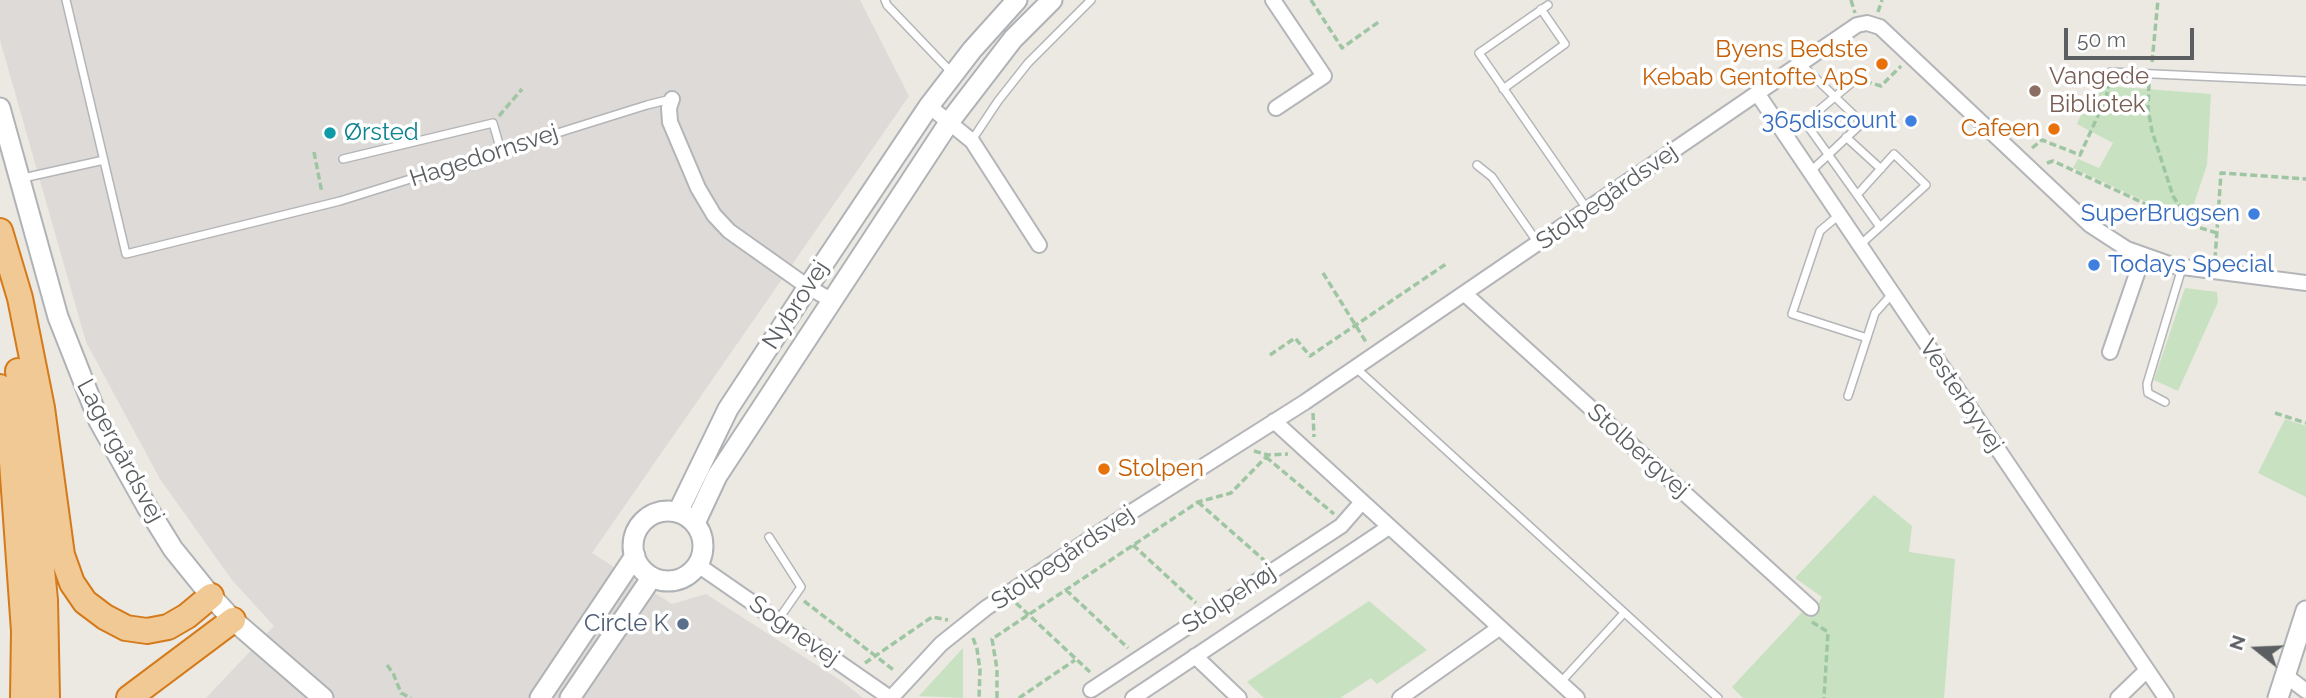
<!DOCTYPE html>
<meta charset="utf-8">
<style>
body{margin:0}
#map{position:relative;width:2306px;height:698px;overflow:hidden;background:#ece8e2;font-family:Raleway,sans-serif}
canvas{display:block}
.north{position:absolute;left:2222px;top:614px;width:70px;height:70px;-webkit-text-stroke:5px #fff;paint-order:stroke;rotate:288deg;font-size:19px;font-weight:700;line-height:28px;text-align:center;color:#5b5f61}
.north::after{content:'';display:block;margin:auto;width:24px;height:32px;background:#5b5f61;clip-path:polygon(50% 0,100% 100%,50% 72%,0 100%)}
.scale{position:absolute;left:2064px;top:28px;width:130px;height:32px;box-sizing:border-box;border:4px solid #5b5f61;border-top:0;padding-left:9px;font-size:21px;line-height:24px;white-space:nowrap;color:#5b5f61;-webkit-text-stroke:5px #fff;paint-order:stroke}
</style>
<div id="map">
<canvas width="2306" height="698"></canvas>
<div class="north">N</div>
<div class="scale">50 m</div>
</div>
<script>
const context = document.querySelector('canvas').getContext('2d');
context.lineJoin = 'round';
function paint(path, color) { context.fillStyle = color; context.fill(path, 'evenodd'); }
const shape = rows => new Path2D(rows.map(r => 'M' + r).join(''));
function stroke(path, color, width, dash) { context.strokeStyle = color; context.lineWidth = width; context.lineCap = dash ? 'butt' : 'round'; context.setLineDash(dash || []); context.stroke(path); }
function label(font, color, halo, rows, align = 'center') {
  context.font = font + ' Raleway,sans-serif'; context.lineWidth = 7; context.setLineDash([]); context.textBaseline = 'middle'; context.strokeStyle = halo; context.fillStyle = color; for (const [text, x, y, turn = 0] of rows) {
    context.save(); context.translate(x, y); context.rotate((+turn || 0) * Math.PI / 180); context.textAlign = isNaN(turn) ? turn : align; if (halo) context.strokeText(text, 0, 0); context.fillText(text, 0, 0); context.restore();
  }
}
const industrial = shape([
 [0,0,860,0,909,96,592,553,672,604,706,594,843,682,863,698,206,698,274,626,232,580,160,479,86,342,0,40]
]);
const green = shape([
 [2094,85,2211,94,2207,165,2188,221,2073,168,2078,159,2099,168,2113,143,2077,124],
 [2185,288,2217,292,2218,302,2178,391,2154,380],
 [2285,419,2306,426,2306,497,2258,473],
 [1874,495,1912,526,1909,552,1955,559,1944,698,1743,698,1732,687,1802,612,1810,618,1822,597,1795,578],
 [1369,601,1427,650,1377,684,1371,678,1340,698,1264,698,1247,682],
 [963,648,963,698,919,696]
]);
const path = shape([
 [1311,0,1342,48,1380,21],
 [1851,0,1855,13],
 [1878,12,1882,0],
 [2152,62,2158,0],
 [1865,81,1881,86,1901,66],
 [2149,84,2148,109,2152,131,2173,196,2179,205,2194,216,2191,225],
 [499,116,522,89],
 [2022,139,2020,136,2025,124],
 [2032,148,2042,140,2080,155,2106,98,2109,83],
 [314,152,322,193],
 [2047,163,2053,161,2191,225,2217,233],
 [2215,259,2221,173,2306,179],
 [1323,273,1366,342],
 [1270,355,1295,338,1310,356,1446,264],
 [1313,413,1314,437],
 [2275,413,2306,423],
 [1254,451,1268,455,1288,454],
 [1266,457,1334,514],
 [1198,502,1265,561],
 [1133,545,1196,603],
 [1066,590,1128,648],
 [804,601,895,671],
 [1016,603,1090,672],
 [1812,622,1828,632,1824,698],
 [973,638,977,649,980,670,979,698],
 [865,663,932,617,948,620],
 [387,665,393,673,401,693,411,698],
 [997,698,997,669,992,639,1198,502,1231,493,1268,455],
 [1019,698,1075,660]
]);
const lane = shape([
 [66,0,126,254,340,201,647,105,671,99],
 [885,0,887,5,953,74],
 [1548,5,1479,53,1587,209],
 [1801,64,1862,123,1811,171],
 [2111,72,2306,81],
 [1856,79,1805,122,1880,227],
 [1503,89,1565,44,1541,9],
 [1846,137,1881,169],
 [972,140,998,101,1028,63,1091,0],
 [343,159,493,123,501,151],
 [1477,165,1492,177,1538,243],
 [23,178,104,160],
 [1857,195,1894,154,1926,185,1860,245],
 [1839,215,1820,231,1792,314,1867,338],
 [1356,368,1718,698],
 [1848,396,1875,313,1892,294],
 [2165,402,2148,393,2147,384,2182,268],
 [769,537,801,587,778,620],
 [1560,683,1624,613]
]);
const street = shape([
 [1273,0,1324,76,1276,108],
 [1757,93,2166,698],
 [672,99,669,108,670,122,698,188,714,215,729,231,808,287,831,300],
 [929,106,972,141,1039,245],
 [1465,294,1811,608],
 [2110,352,2143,256],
 [1274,421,1577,698],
 [698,565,890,698],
 [1195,656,1239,698],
 [2285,675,2306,691],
 [1091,690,1341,526,1362,502],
 [891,698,941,644,986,608,1117,521,1305,402,1857,25,1867,23,1880,27,2090,225,2127,249,2175,266,2306,283],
 [1133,698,1389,527],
 [1400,698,1499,628],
 [2118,698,2146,671]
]);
const secondary = shape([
 [0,108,58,317,99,421,147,507,173,549,211,596,233,620,323,698],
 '633 546a35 35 0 1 1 70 0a35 35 0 1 1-70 0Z',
 [678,512,728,409,808,287,929,106,972,50,1017,0],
 [695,523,717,476,950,121,1013,39,1052,0],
 [540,698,635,556],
 [570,698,652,577],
 [2278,698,2306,611]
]);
const highway = shape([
 [0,231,20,298,42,408,62,555,72,583,85,602,105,617,126,628,147,631,168,627,187,616,211,596],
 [18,371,29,437,45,600,47,698],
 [0,387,11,448,24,631,23,698],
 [129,698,233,620]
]);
const markers = [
 [1882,64,7,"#e8710a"],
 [2035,91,7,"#8d6e63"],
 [1911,121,7,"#3f7fe0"],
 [2054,129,7,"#e8710a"],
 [330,133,7,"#0f9aa8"],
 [2254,214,7,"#3f7fe0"],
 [2094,265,7,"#3f7fe0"],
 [1104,469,7,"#e8710a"],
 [683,624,7,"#5c6f8a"]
];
const foodNames = [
 ["Byens Bedste",1868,50],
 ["Kebab Gentofte ApS",1868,78],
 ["Cafeen",2040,129],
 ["Stolpen",1118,469,"left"]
];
const educationNames = [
 ["Vangede",2049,77],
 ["Bibliotek",2049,105]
];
const shopNames = [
 ["365discount",1897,121],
 ["SuperBrugsen",2240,214],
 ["Todays Special",2108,265,"left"]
];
const cultureNames = [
 ["Ørsted",344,133]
];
const streetNames = [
 ["Hagedornsvej",484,156,-18],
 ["Stolpegårdsvej",1607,197,-35],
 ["Nybrovej",796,305,-57],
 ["Vesterbyvej",1961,396,56],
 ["Lagergårdsvej",120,451,62],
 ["Stolbergvej",1638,451,42],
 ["Stolpegårdsvej",1063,558,-34],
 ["Stolpehøj",1229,599,-33],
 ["Sognevej",794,631,35]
];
const serviceNames = [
 ["Circle K",669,624]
];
paint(industrial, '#dddad7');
paint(green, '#c7e1c1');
stroke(lane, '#b3b5b8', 10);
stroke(street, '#b3b5b8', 18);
stroke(secondary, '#afb3b6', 23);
stroke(highway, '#d47a1a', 28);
stroke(path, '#9ec6a3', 3.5, [7, 3.5]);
stroke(lane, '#fff', 7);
stroke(street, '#fff', 14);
stroke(secondary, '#fff', 19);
stroke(highway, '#f0c995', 24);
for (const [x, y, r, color] of markers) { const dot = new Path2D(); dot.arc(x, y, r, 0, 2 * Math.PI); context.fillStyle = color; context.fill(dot); stroke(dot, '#fff', 2.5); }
label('24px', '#c56008', '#fff', foodNames, 'right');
label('24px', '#785e54', '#fff', educationNames, 'left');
label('24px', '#366cbe', '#fff', shopNames, 'right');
label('24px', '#0d838f', '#fff', cultureNames, 'left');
label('24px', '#5b5f61', '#fff', streetNames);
label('24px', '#4e5e75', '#fff', serviceNames, 'right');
</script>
